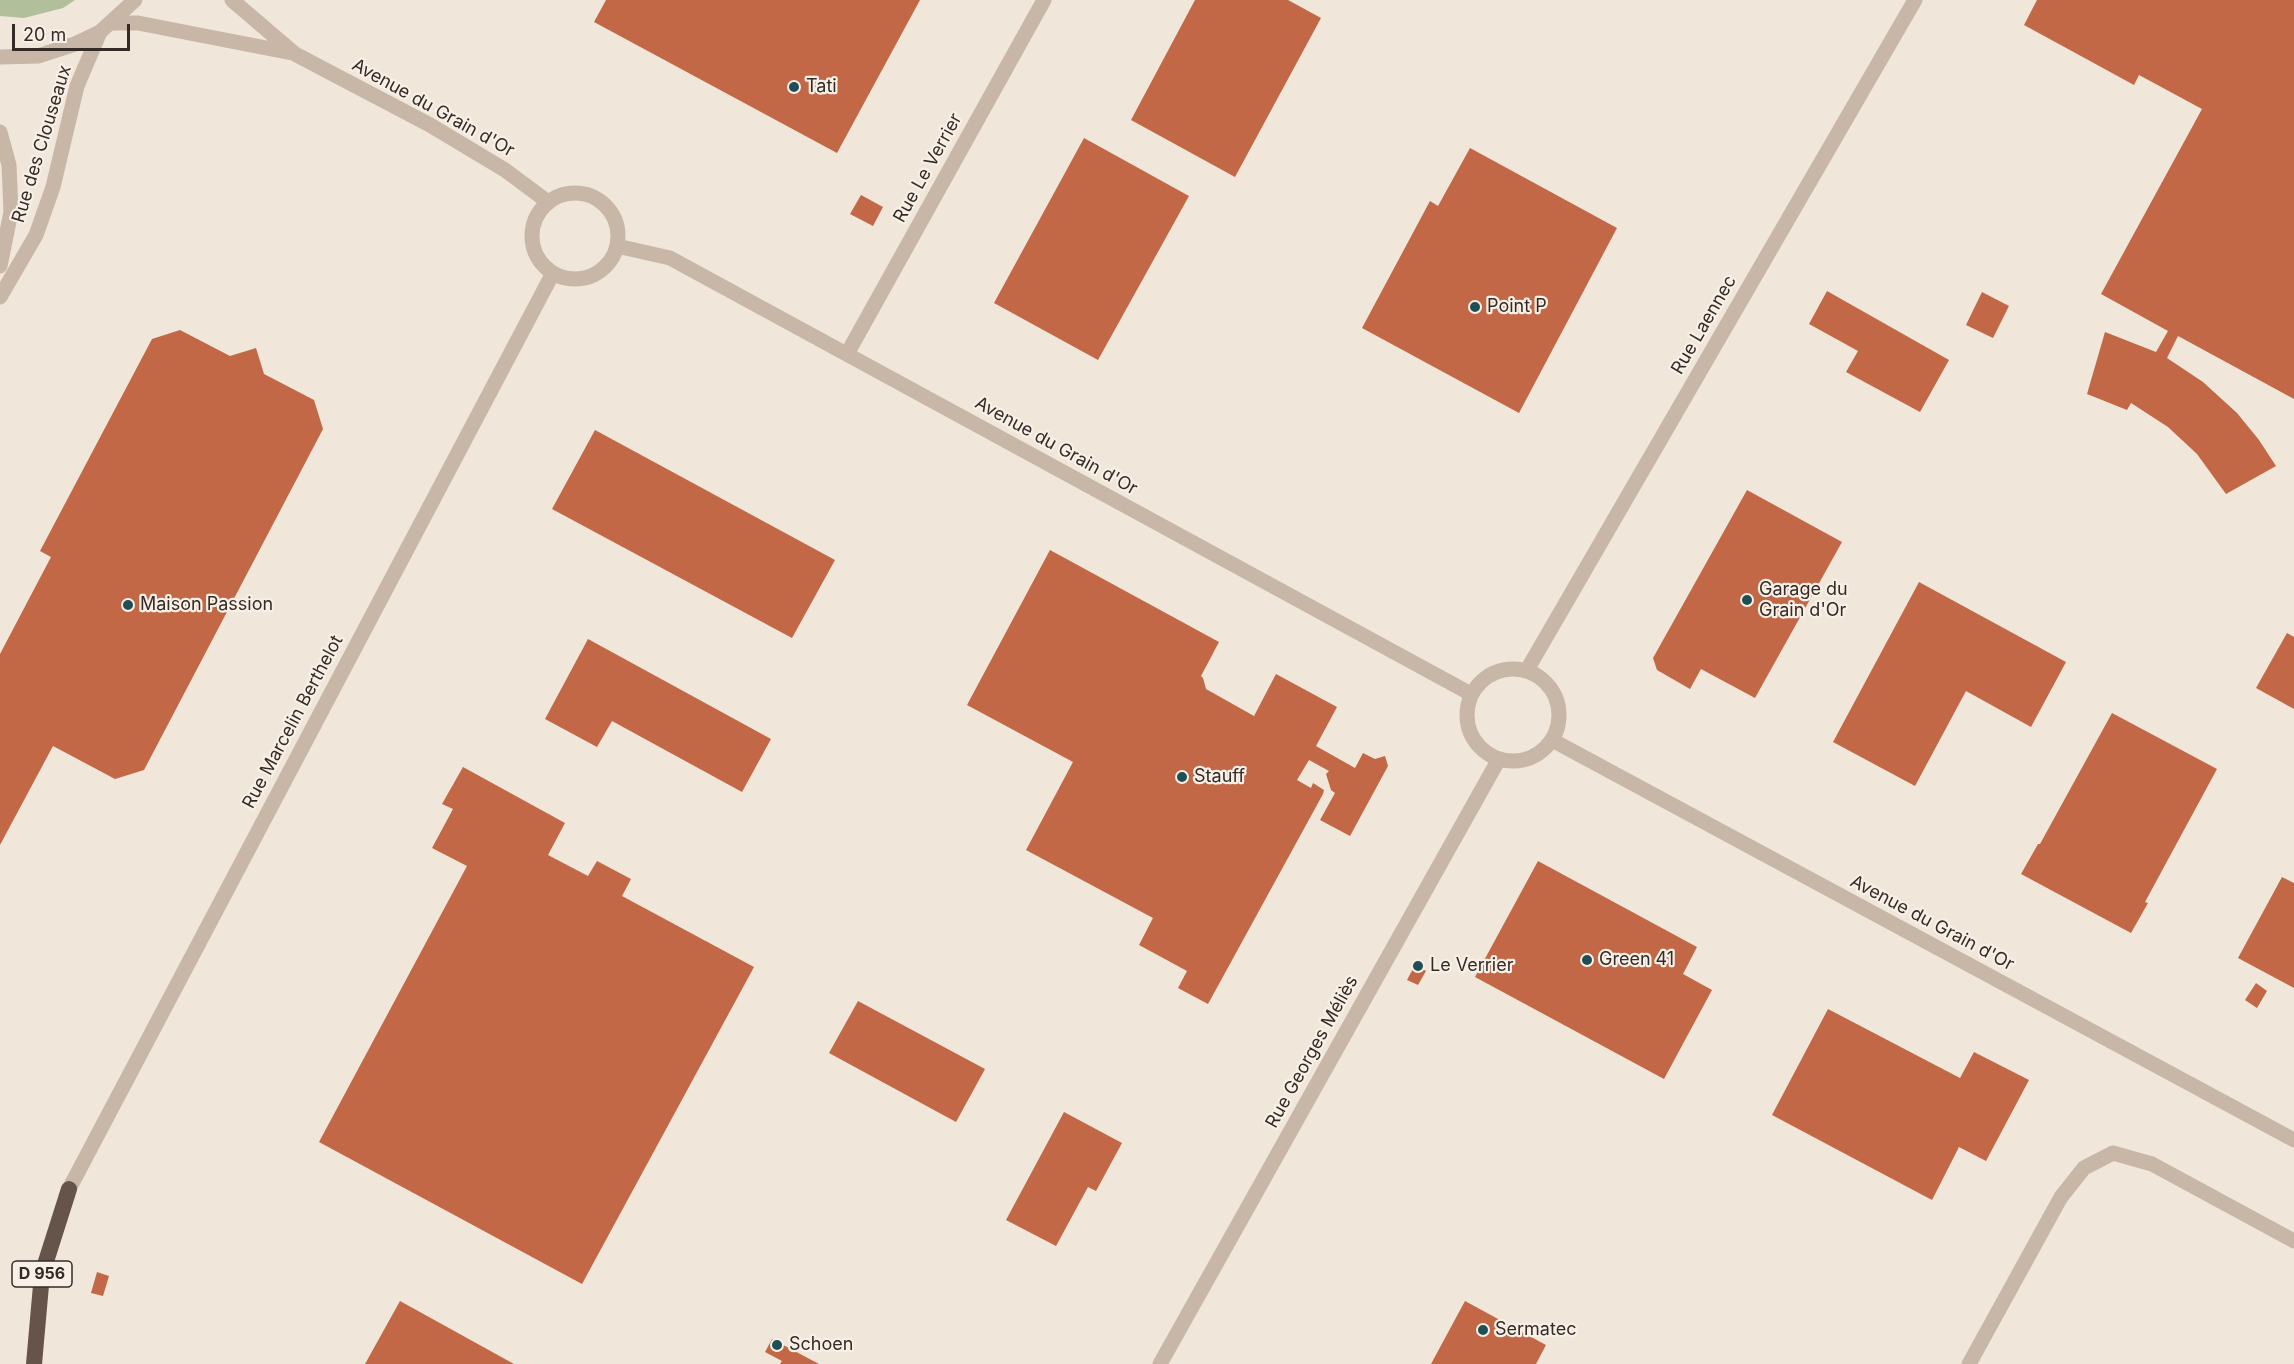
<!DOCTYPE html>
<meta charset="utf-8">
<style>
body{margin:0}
#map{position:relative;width:2294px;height:1364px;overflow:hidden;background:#f0e6da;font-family:Inter,sans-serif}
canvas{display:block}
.scale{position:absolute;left:12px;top:24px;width:118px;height:27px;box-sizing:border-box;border:3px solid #342b27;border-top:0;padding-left:8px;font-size:18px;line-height:21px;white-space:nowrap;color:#342b27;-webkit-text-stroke:4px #f8f0e6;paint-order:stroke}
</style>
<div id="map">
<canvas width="2294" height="1364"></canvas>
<div class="scale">20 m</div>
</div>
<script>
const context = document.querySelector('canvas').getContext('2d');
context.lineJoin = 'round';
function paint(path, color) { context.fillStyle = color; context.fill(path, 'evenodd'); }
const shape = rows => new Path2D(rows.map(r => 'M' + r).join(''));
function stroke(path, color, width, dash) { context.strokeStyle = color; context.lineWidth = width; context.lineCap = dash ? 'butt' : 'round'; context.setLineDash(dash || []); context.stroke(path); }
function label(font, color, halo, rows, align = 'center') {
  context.font = font + ' Inter,sans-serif'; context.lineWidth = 4.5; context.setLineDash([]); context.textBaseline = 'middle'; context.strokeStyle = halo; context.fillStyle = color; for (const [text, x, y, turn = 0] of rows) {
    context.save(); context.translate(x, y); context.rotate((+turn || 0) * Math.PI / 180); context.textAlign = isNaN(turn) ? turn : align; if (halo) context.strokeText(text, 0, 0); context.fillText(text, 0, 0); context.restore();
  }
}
const green = shape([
 [0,0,75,0,63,8,24,18,0,16]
]);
const building = shape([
 [606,0,920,0,837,153,594,22],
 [1195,0,1288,0,1321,18,1235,177,1131,120],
 [2037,0,2294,0,2294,399,2178,336,2167,358,2203,382,2237,413,2259,440,2276,466,2226,494,2197,454,2168,427,2131,403,2127,410,2087,394,2105,332,2156,352,2168,331,2101,294,2202,109,2139,75,2134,85,2024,25],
 [1084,138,1189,196,1098,360,994,303],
 [1470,148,1617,228,1519,413,1362,328,1430,201,1438,206],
 [861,195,883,207,873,226,850,214],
 [1827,291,1949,360,1920,412,1846,372,1858,351,1809,324],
 [1982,292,2009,306,1993,338,1966,325],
 [180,330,230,356,256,348,264,374,314,400,323,429,144,770,115,779,53,746,0,845,0,654,51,557,40,551,152,339],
 [595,430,835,560,792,638,552,509],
 [1747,490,1842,542,1755,698,1701,669,1690,689,1657,670,1653,658],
 [1050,550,1219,642,1201,676,1203,678,1206,689,1254,716,1276,674,1337,707,1316,746,1355,768,1363,753,1375,759,1385,756,1388,766,1350,836,1320,820,1335,793,1331,790,1326,774,1329,771,1309,760,1297,780,1311,788,1313,783,1324,790,1323,794,1208,1004,1178,988,1187,971,1139,945,1153,918,1026,850,1073,762,967,705],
 [1919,582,2066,662,2031,727,1966,691,1915,786,1833,742],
 [2287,633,2294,637,2294,709,2256,688],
 [588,639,771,739,742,792,612,721,597,747,545,719],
 [2112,713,2217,769,2145,902,2148,903,2131,933,2021,874,2038,844,2040,844],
 [463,767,565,823,548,855,588,876,597,861,631,879,622,896,754,967,582,1284,319,1142,467,866,432,848,453,809,442,804],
 [1538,861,1697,947,1683,974,1712,990,1664,1079,1475,977],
 [2282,877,2294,883,2294,988,2238,958],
 [1415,965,1426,971,1418,985,1407,980],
 [2256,983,2267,991,2257,1008,2245,1000],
 [858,1001,985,1069,956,1122,829,1053],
 [1828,1009,1960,1078,1974,1052,2029,1080,1986,1161,1959,1147,1932,1200,1772,1115],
 [1064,1112,1122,1143,1096,1191,1088,1187,1056,1246,1006,1220],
 [97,1272,109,1276,103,1296,91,1293],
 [400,1301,514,1364,365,1364],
 [1465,1301,1546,1345,1536,1364,1431,1364],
 [772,1339,819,1364,780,1364,782,1361,765,1352]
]);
const service = shape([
 [1969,1364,2061,1197,2084,1168,2113,1153,2152,1164,2294,1241]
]);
const minor = shape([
 [232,0,295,54,430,125,505,170,548,202],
 [111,23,138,23,292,53],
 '532 236a43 43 0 1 1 86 0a43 43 0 1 1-86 0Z',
 [617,246,670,258,1471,694],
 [847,354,1044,0],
 '1467 715a46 46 0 1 1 92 0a46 46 0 1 1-92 0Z',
 [1527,670,1915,0],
 [1552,740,2294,1140],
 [69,1189,553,273],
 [1160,1364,1499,759]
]);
const tertiary = shape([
 [0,57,38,56,75,44,100,32,135,0],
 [0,132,9,165,11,212,0,266],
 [0,297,36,235,53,187,77,86,100,32]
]);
const trunk = shape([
 [34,1364,42,1274,69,1189]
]);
const markers = [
 [794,87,6,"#1e4f54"],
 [1475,307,6,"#1e4f54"],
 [1747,600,6,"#1e4f54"],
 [128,605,6,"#1e4f54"],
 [1182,777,6,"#1e4f54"],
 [1587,960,6,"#1e4f54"],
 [1418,966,6,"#1e4f54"],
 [1483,1330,6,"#1e4f54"],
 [777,1345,6,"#1e4f54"]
];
const shields = [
 [42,1274,60]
];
const shieldNames = [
 ["D 956",42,1274]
];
const poiNames = [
 ["Tati",806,87],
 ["Point P",1487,307],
 ["Garage du",1759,590],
 ["Grain d'Or",1759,611],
 ["Maison Passion",140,605],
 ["Stauff",1194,777],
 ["Green 41",1599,960],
 ["Le Verrier",1430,966],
 ["Sermatec",1495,1330],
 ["Schoen",789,1345]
];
const streetNames = [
 ["Avenue du Grain d'Or",433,108,29],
 ["Rue des Clouseaux",42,144,-73],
 ["Rue Le Verrier",928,168,-61],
 ["Rue Laennec",1704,325,-60],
 ["Avenue du Grain d'Or",1056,446,29],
 ["Rue Marcelin Berthelot",293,722,-62],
 ["Avenue du Grain d'Or",1932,923,28],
 ["Rue Georges Méliès",1312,1052,-61]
];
paint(green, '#b1bf9a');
paint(building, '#c26846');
stroke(service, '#c8b7a6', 15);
stroke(minor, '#c8b7a6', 15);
stroke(tertiary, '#c8b7a6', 15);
stroke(trunk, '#66544b', 16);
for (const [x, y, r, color] of markers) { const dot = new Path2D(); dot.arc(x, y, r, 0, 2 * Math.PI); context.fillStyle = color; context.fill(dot); stroke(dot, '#f8f0e6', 2); }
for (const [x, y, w] of shields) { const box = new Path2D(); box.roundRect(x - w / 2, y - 13, w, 26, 4.5); context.fillStyle = '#f8f0e6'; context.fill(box); stroke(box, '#342b27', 1.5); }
label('bold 16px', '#342b27', null, shieldNames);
label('18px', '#342b27', '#f8f0e6', poiNames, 'left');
label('18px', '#342b27', '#f8f0e6', streetNames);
</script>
